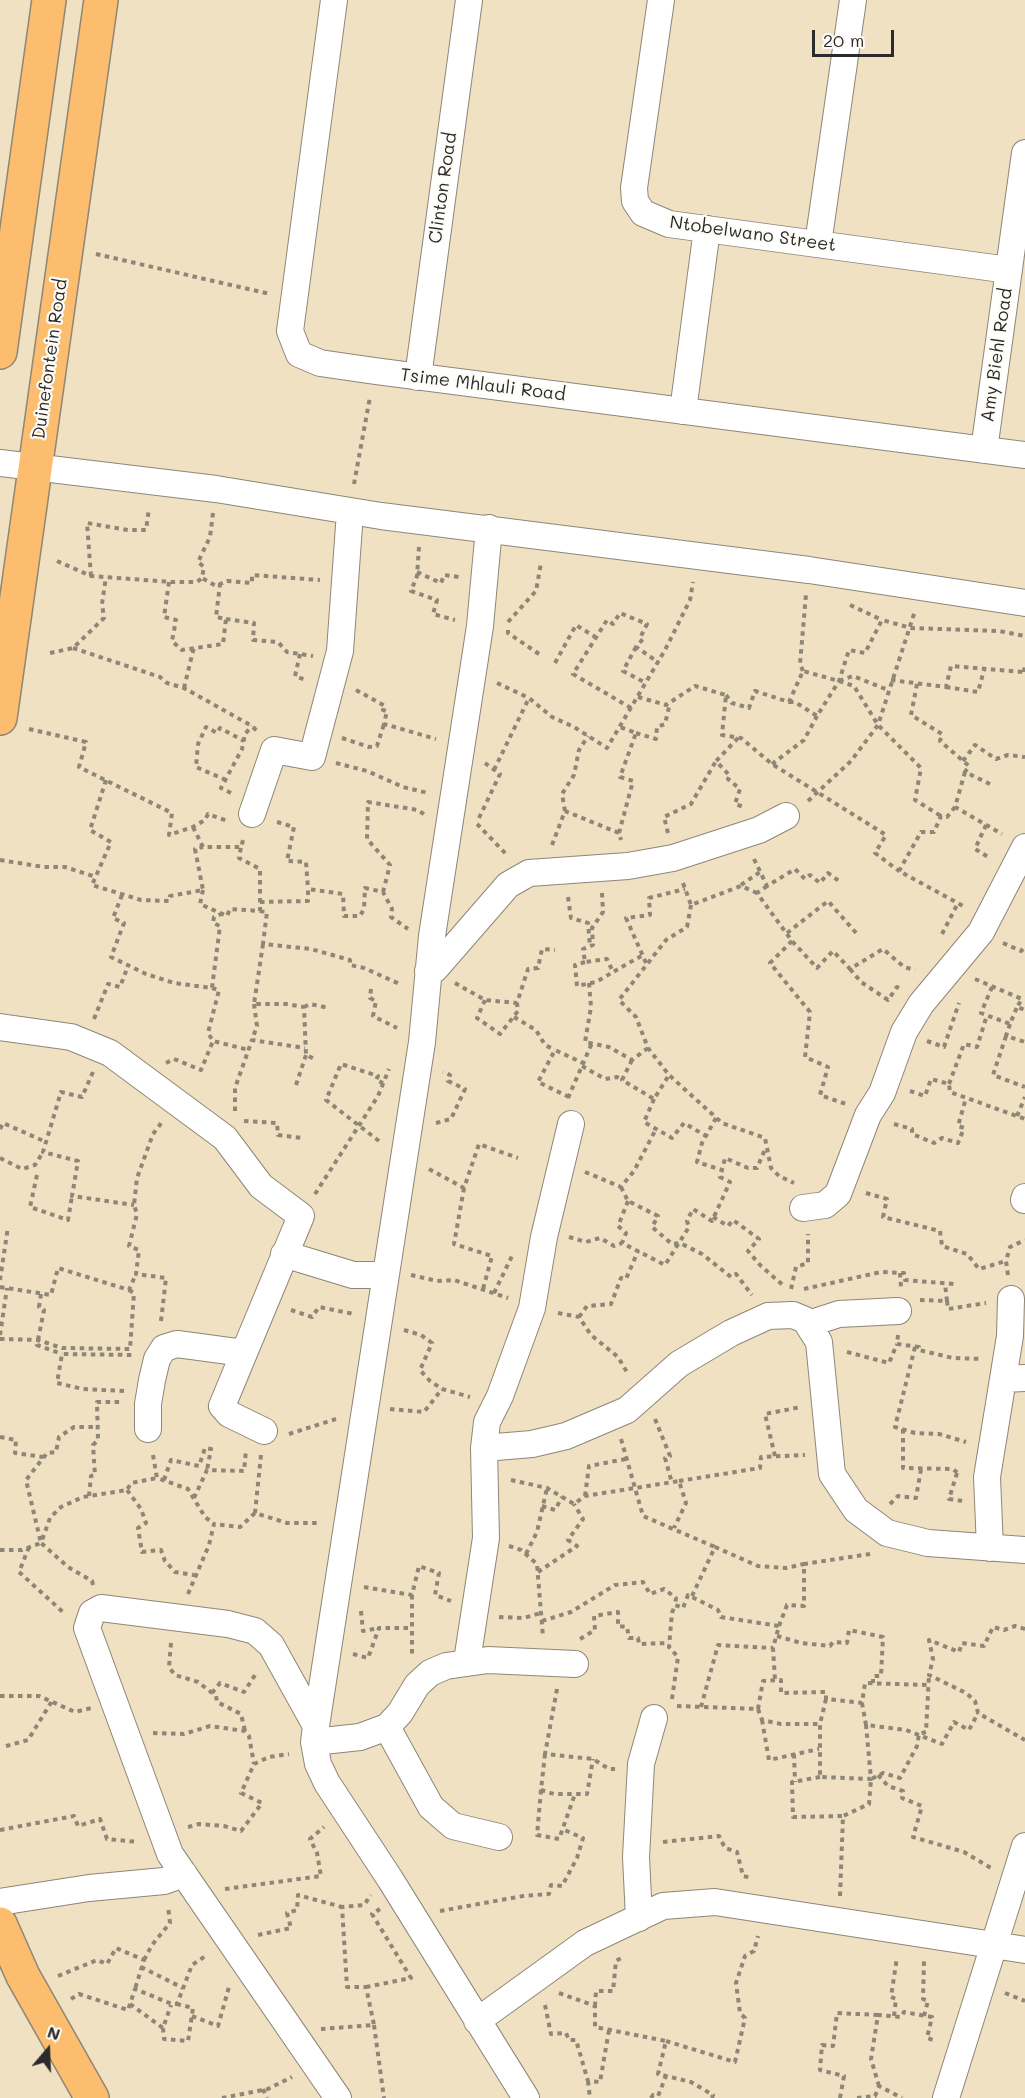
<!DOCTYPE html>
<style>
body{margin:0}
#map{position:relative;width:1025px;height:2098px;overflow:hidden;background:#f0e1c3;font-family:Mali,sans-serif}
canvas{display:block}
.north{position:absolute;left:18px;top:2020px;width:60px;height:60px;-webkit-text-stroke:4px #fdfcf7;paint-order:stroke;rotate:19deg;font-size:16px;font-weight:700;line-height:24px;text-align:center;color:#2b2b2b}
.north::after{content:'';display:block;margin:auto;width:21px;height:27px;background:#2b2b2b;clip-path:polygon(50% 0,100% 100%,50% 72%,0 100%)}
.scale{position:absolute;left:812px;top:30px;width:82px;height:27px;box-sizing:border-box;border:3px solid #2b2b2b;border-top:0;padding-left:8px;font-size:18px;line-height:21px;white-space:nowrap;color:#2b2b2b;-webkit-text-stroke:4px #fdfcf7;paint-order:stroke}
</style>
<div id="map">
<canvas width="1025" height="2098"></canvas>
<div class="north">N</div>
<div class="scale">20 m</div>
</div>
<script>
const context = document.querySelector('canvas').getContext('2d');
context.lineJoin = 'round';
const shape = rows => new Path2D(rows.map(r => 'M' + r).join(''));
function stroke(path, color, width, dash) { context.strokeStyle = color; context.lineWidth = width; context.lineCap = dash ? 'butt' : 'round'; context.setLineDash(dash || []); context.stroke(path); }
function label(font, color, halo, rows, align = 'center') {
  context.font = font + ' Mali,sans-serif'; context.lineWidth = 4.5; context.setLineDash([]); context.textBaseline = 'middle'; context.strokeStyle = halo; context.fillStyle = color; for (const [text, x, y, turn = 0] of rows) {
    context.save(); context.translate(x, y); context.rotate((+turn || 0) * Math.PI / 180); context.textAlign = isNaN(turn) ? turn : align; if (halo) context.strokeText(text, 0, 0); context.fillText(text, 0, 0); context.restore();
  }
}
const path = shape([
 [96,254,270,294],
 [354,484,370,397],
 [213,513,210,537,198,562,204,567,202,578,216,586,227,581,252,583,252,575,320,580],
 [419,547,417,576,411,591,437,600,433,614,455,620],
 [57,561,91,576,172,582,197,582,202,578],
 [417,572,441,583,444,575,459,577],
 [91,576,87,523,128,530,146,530,149,508],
 [169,582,164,617,176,620,172,641,182,650,223,644,226,619,216,617,220,584],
 [850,605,882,620],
 [226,619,254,623,253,640,278,642,287,652,313,656],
 [508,622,536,591,541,563],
 [508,630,508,633,542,656],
 [636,647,623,671,646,683],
 [73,648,160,677,167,683,184,688,252,726,258,732],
 [50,653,73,648,104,618,102,604,106,577],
 [300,654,295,676,306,680],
 [555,663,576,625,597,638],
 [803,671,800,664,806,594],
 [1024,672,1025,663],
 [891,680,946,687,951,666,1023,672],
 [839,681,854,686,878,725,921,768,915,800,941,816],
 [497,683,529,698],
 [917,684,911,715,942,734,940,741,969,766,965,772,990,784],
 [946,687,978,692,984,670],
 [184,688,194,647],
 [356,690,385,706,383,710,387,711,384,724,436,739],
 [726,695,732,703,749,708,755,691,789,702,803,671,839,681,853,676,888,690],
 [638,697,666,705,695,686,726,695,722,735,741,738,772,764,886,835,875,853,899,871],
 [789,702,795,702,817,716,839,681,849,650,865,653,882,620,911,628,999,631,1025,636],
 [631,708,573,674,607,620,613,624,620,613,647,624,641,636,643,639,636,647,658,662],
 [29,729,86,742,79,767,172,813,169,835,193,827,205,820,208,814,228,821],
 [636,733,656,739,657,727,665,724,670,703],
 [342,738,369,747,377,746,384,724],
 [738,738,716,761,730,776,728,779,740,789,735,804,744,807],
 [963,761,975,745,996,759,1008,755,1025,757],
 [336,763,367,771,403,787,428,793],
 [772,764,804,740,817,716],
 [494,770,529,698,552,717,574,727,607,748,665,650,690,600,693,582],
 [965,772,955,807,1002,834],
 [106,780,90,830,111,842,92,885,141,900,169,901,170,896,203,890,195,849,203,847],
 [226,780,196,767,198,744,206,727,217,733,220,728,244,741],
 [231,793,221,788,242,749,245,734,252,726],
 [808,801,851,761,878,725,915,611],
 [955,807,947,817,941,816,934,832,921,832,899,871,965,907],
 [565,811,562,794,574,775,579,750,588,736],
 [479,818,500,774,485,763],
 [277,822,294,827,287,861,306,862,308,889],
 [477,824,507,855],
 [986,825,975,849,990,858],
 [193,827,203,847,241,847,244,837],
 [619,833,633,781,620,777,636,733,620,727],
 [668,833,664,817,691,804,716,761],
 [552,845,565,811,619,833,621,840],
 [754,859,767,886,795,869,805,879,810,875,820,883,828,873,839,881],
 [0,860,44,867,65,867,96,877],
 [683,883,691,905,741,886,757,893],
 [741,885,760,872],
 [767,886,757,893,792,941,817,968,833,951,850,969,883,949,904,967,915,970],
 [203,890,200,904,227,916,230,909,260,911,260,869,239,858,241,847],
 [383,892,390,865,367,839,368,802,418,810,425,815],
 [602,893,603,912,592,928,593,945,583,949,585,962,607,959,613,972,643,955],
 [122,895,113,918,124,923,111,957,146,974,174,983,212,988,220,926,213,923,214,917,221,914],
 [568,897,571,918,588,923,590,946],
 [260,902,308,901,308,889,343,894,344,916,360,916,364,909,365,888,383,892,392,909,391,917,408,929],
 [691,905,687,927,666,940,619,1000,636,1017,648,1048,669,1075,722,1123,765,1138,771,1168,779,1176,794,1183],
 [260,911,267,912,263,944,311,949,350,960,350,965,364,968,402,985],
 [787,933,828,901,857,934],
 [942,934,958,903],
 [792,941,770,963,810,1012,805,1057,828,1067,820,1095,846,1104],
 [1003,943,1021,951,1025,947],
 [263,944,254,1004,286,1004,304,1007,306,1055,317,1060],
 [585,962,575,965,577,986,596,982,613,972],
 [646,963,626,918,650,915,649,898,685,889],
 [850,969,861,982,888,1000,897,987,899,988],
 [975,979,1022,999,1017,1007,1025,1010],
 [455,983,485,1000,517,1003,528,969,538,968,542,949,555,950],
 [589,983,591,1007,585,1042,609,1047,632,1060,648,1048],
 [992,987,981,1013,1010,1024,1017,1007],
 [212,988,219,990,208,1033,213,1041,249,1050],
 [371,989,370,998,376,1001,373,1016,397,1028],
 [485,1000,477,1018,500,1034,518,1011,517,1003],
 [254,1004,257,1026,252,1040,305,1048],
 [304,1007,310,1004,329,1008],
 [514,1017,536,1030,545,1045,555,1050],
 [94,1019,108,984,120,987,128,966],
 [1010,1024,1006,1036,1025,1042],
 [1006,1036,993,1075,1025,1087],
 [927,1041,944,1047,959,1003],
 [632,1060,622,1080,654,1099,669,1075],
 [166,1063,174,1059,201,1070,213,1041],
 [582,1066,605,1079,617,1077,622,1080],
 [93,1072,82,1097,61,1092,43,1152,78,1161,72,1196,134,1205],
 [949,1084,964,1044,977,1047,987,1015],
 [296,1085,306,1055],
 [910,1091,925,1096,931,1079,949,1084,950,1092,1025,1119],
 [569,1097,538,1082,555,1050,583,1063],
 [568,1098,592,1043],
 [654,1099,644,1122,672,1138,684,1123,706,1136],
 [235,1111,235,1088,252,1040],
 [1017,1116,1025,1097],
 [716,1118,702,1143,697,1162,722,1170,725,1158,748,1168,757,1168,766,1147],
 [244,1121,277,1123,278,1135,302,1138],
 [436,1123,451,1119,465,1089,448,1081,450,1075,443,1072],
 [894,1124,912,1129,912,1134,934,1143,942,1138,958,1143,964,1128,958,1126,966,1098],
 [0,1129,3,1123,46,1142],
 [379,1141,326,1100,341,1064,378,1076,376,1080,383,1083],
 [0,1158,22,1169,35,1165,43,1152],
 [429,1169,464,1188,479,1144,518,1158],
 [585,1172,621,1187,634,1171,656,1129],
 [37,1175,30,1207,68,1220,72,1196],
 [621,1187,628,1201,658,1216,652,1227,672,1244,680,1243,702,1254,731,1277,736,1274,752,1295],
 [464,1188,454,1244,492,1256,483,1289],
 [866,1193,887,1199,883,1217,940,1231,942,1246,967,1254,979,1269,1006,1261],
 [315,1194,378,1096,389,1069],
 [628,1201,618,1226,626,1233,622,1243,665,1265,689,1227,687,1221,693,1209,712,1221,730,1182,720,1177,722,1170],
 [713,1217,728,1226,733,1220,759,1239,748,1251,760,1265,785,1287],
 [569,1237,586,1242,600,1238,614,1246,622,1243],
 [900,1273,901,1287],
 [411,1275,437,1281,454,1280,508,1298],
 [1008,1275,1006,1261,1010,1247,1025,1240],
 [0,1280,8,1227],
 [0,1287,51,1295,58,1268,129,1290,136,1274],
 [791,1289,796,1267,808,1263,808,1234],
 [804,1289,881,1272,904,1273,905,1280,954,1284],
 [129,1290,134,1293,130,1349],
 [494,1293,512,1256],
 [41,1294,39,1307,44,1310,37,1345,62,1354],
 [920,1300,947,1301,945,1284],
 [947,1301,948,1309,986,1303],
 [291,1310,312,1317,319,1307,354,1314],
 [558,1313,579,1317,591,1335,618,1357,628,1374],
 [579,1317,587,1306,611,1304,621,1278,626,1279,638,1251],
 [161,1321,166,1278,136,1274,139,1250,129,1246,137,1214,134,1205,137,1178,153,1134,162,1122],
 [404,1330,421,1335,432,1343,420,1370,430,1381,442,1389,470,1397],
 [0,1335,7,1288],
 [898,1335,897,1344,919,1347,919,1350,953,1358,982,1359],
 [0,1339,38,1340,62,1348,133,1349],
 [915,1347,895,1427,915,1433,939,1434,966,1442],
 [847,1352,889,1363,897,1344],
 [124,1391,83,1389,57,1383,62,1354,132,1355],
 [390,1409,424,1412,442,1389],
 [655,1419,670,1456,665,1458,672,1483],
 [903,1429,903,1468,953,1469,960,1475],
 [289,1434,336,1419],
 [0,1437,16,1440,15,1453,43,1457],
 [621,1439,643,1516,715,1547],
 [153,1455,157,1478,188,1489,205,1517,214,1524],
 [261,1455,255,1513,287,1523,320,1523],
 [775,1456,765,1414,801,1407],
 [957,1473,949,1499,963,1501],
 [164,1480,171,1460,199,1466,205,1448,211,1449,207,1470],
 [511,1480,547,1488,574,1504,585,1496,679,1481,686,1503,674,1528],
 [679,1481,760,1468,761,1457,805,1455],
 [127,1490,141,1509,146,1523,138,1528,142,1552,161,1550,165,1561,175,1572,194,1575],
 [89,1496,91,1476,95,1475,93,1445,98,1440,97,1402,122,1402],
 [585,1496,589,1466,626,1459],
 [194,1498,207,1470,244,1471,246,1450],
 [890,1504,898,1496,916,1498,921,1469],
 [542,1506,555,1510,562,1497],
 [509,1546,521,1550,537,1564,543,1637],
 [29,1547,19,1572,64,1613],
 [0,1550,22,1550,41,1543,26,1480,47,1453,56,1452,59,1437,74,1427,98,1427],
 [526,1554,537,1532,547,1488],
 [538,1572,577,1546,568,1540,583,1519,574,1504],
 [93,1585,92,1581,68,1567,41,1543,50,1518,61,1507,83,1497,127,1490,131,1483,157,1478],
 [364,1587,412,1595,419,1566,439,1573,435,1595,451,1601],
 [188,1594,209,1545,214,1524,240,1527,255,1513],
 [412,1595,412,1654],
 [692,1596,715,1547,758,1566,786,1568,804,1564],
 [361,1611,363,1631,379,1628],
 [499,1617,524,1618,541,1613],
 [542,1621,571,1612,615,1585,643,1582,650,1594,664,1589,676,1598,675,1605],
 [779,1626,787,1605,804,1606,804,1564,870,1554],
 [1025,1629,1015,1626,1004,1630,993,1627,984,1646,962,1643,959,1652,929,1640,933,1659,929,1675,966,1693,975,1701,978,1713,1025,1740],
 [777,1636,801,1643,830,1646,833,1642,847,1643,849,1630,883,1637,881,1676,873,1676,873,1683],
 [580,1639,595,1630,594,1616,618,1612,618,1626,627,1627,629,1638,638,1638,639,1644,669,1643],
 [171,1643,169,1667,175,1675,198,1682,216,1696,217,1702,241,1714,245,1731],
 [353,1654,368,1658,379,1628,412,1628],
 [557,1689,545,1754,593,1759,609,1769,615,1769],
 [212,1693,220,1683,244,1692,257,1672],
 [0,1696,39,1696,75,1712,91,1708],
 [672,1699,678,1657,669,1647,672,1613,675,1605,683,1608,688,1595,718,1610,721,1617,779,1626,773,1648,775,1680],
 [826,1699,820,1724,820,1777,871,1779,866,1725],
 [862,1703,866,1725,906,1730,942,1744,954,1722,969,1730,978,1713],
 [677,1706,758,1709,763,1681,781,1680,781,1693,826,1692,826,1699,862,1703,865,1683,928,1685],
 [701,1707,718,1645,773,1648],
 [758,1709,762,1720,781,1724,820,1724],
 [762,1720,769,1760,819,1749],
 [153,1733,184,1734,210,1726,245,1731,249,1736,254,1764],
 [6,1746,28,1740,52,1701],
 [545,1754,541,1790,554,1794,587,1794,593,1759],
 [794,1754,795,1782],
 [878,1775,888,1786,903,1791,902,1798,922,1806,913,1837,964,1852,991,1868],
 [820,1777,792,1782,793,1817,843,1816],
 [541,1790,537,1835,559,1839,575,1794],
 [188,1827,199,1824,224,1826,241,1831,262,1803,241,1793,254,1764,269,1757,289,1754],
 [0,1830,74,1816,78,1826,100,1819,107,1839,138,1842],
 [663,1842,719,1836,725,1848,737,1852,743,1876,752,1878],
 [225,1889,321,1876,317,1853,310,1839,324,1827],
 [840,1896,843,1816,869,1804,871,1779,883,1773,900,1778,917,1746,919,1734,926,1732,929,1675],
 [440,1911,523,1896,549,1894,551,1885,562,1886,577,1858,583,1838,562,1829],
 [258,1935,291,1928,287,1913,297,1910,298,1895,342,1907],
 [144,1960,152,1945,170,1923,168,1906],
 [141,1967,183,1988],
 [58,1976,97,1960,107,1964,116,1948,144,1960,135,1989],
 [366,1987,411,1978,372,1914,380,1909],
 [559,1993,595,2006,595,2027,666,2041,658,2074,691,2082,713,2095,712,2098],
 [1005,1993,1025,2001],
 [71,1999,79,1994,128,2010,135,1989,172,2004,177,2004,192,1965,207,1955],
 [130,2004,163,2028,171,2005],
 [545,2005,551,2034,566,2033,569,2040,576,2040,588,2081,600,2082,609,2030],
 [595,2006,596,1991,613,1991,616,1961,623,1957],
 [192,2016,218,2026,229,1987],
 [894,2016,896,1999,891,1997,897,1957],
 [924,2016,928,2001,923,1999,924,1961],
 [374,2025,384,2098],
 [163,2028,164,2039,188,2041,193,2008,177,2004],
 [321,2029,374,2025,366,1987,347,1987,342,1907,364,1905,371,1895],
 [666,2041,735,2062,745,2018,740,2013,736,1983,745,1956,754,1951,758,1936],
 [588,2081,590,2098],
 [879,2086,871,2059,878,2015,901,2017,904,2012,932,2017,927,2038,936,2041],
 [263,2089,267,2098],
 [222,2098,268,2089,292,2077],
 [651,2098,653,2095,658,2096,666,2076],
 [840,2098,844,2076,820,2070,822,2045,833,2046,837,2013,878,2015],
 [857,2098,875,2096,879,2086,902,2098]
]);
const street = shape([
 [334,0,290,331,299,354,320,363,375,371,1025,455],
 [661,0,634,188,635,201,643,213,669,224,1009,270],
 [818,244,853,0],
 [418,377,469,0],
 [683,411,707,229],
 [984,450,1025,153],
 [0,463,216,489,381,516,809,570,1025,603],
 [252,814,274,750,312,757,340,651,350,512],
 [428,971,435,969,508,885,529,873,628,866,673,858,759,830,786,816],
 [0,1027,71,1037,110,1053,225,1138,261,1186,301,1216,222,1406,229,1414,264,1431],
 [1024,1200,1025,1197],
 [803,1208,825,1205,838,1194,868,1115,882,1093,904,1032,921,1004,981,932,1025,847],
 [284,1254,353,1275,385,1275],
 [1011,1299,1010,1336,1003,1379,1025,1378],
 [808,1324,839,1314,898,1311],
 [148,1429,148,1404,152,1380,157,1359,164,1348,177,1344,244,1353],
 [484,1448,532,1444,566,1436,627,1410,679,1364,731,1333,768,1316,793,1315,805,1320,819,1342,832,1474,856,1510,887,1533,928,1543,1025,1550],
 [990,1548,987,1477,1003,1379],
 [467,1661,486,1538,484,1448,487,1422,500,1396,532,1308,544,1237,571,1124],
 [316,1726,422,1042,432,936,480,626,489,528],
 [387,1727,431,1807,453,1826,499,1837],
 [314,1742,360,1737,387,1727,400,1713,417,1685,430,1673,446,1666,488,1660,575,1664],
 [0,1902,89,1888,164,1881,184,1874],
 [639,1918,636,1857,641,1764,654,1718],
 [477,2021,585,1943,663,1906,715,1902,1025,1950],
 [338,2098,170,1854,87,1628,92,1613,101,1608,228,1624,255,1631,271,1645,316,1726,314,1742,318,1764,327,1783,390,1879,526,2098],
 [946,2098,1025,1846]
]);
const primary = shape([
 [0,352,49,0],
 [0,718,101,0]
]);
const highway = shape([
 [0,1924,23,1976,92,2098]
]);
const streetNames = [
 ["Clinton Road",443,188,-82],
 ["Ntobelwano Street",753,234,8],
 ["Amy Biehl Road",997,355,-82],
 ["Duinefontein Road",50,359,-82],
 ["Tsime Mhlauli Road",483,385,7]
];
stroke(street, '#8e8677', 28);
stroke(primary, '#8e8677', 36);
stroke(highway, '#8e8677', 36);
stroke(path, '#8e8677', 4, [4.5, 4.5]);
stroke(street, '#fff', 26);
stroke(primary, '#fcbd6f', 33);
stroke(highway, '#fcbd6f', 33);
label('18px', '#2b2b2b', '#fdfcf7', streetNames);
</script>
